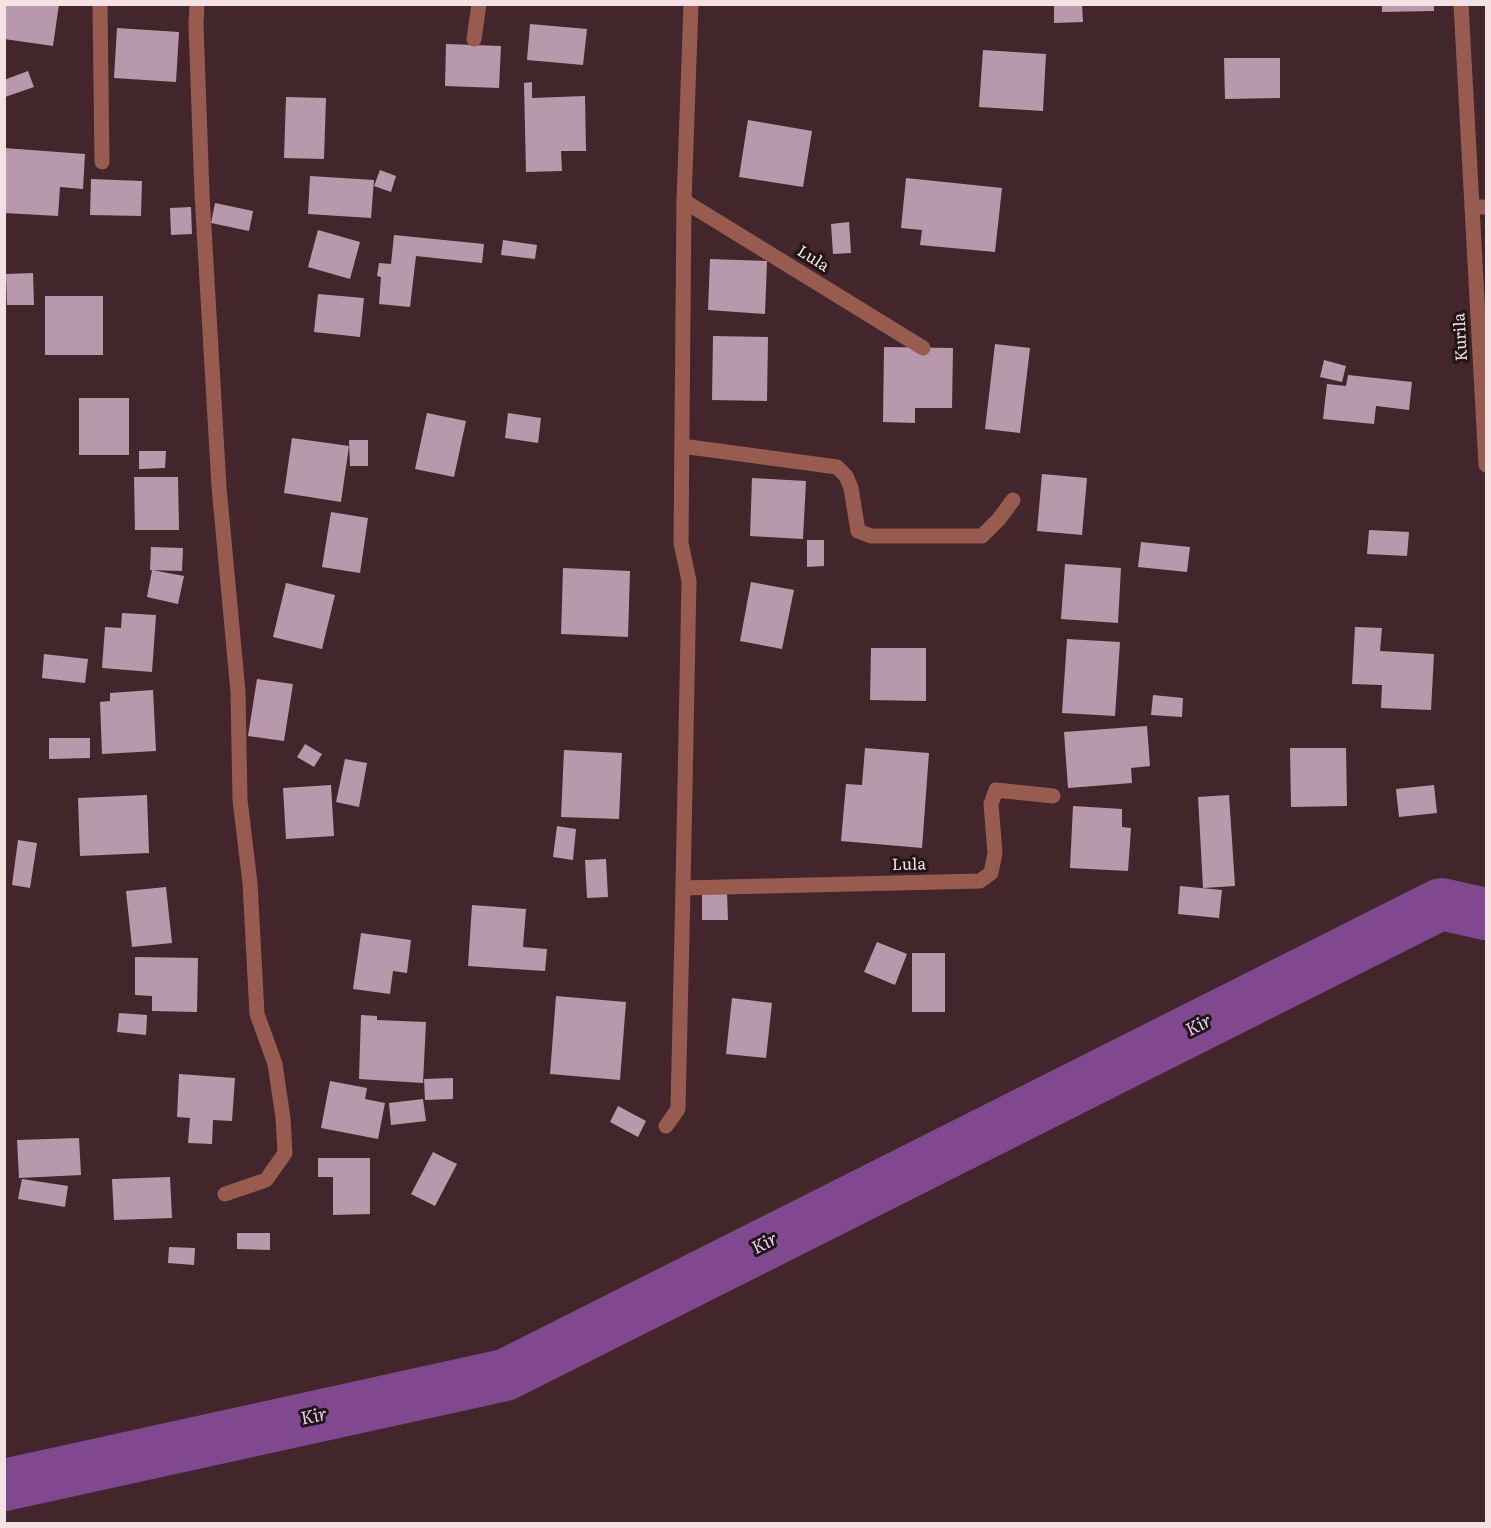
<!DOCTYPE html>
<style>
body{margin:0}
#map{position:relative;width:1491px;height:1528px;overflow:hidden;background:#43262c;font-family:Literata,serif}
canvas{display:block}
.frame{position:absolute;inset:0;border:6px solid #f5e1e4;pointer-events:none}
</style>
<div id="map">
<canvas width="1491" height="1528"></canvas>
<div class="frame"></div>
</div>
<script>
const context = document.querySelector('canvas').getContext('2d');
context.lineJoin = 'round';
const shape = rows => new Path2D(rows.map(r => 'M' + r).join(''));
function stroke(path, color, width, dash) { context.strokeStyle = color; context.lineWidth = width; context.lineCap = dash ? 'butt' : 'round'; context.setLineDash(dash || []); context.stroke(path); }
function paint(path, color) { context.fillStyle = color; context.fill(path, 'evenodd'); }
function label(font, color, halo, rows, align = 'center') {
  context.font = font + ' Literata,serif'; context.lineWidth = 6; context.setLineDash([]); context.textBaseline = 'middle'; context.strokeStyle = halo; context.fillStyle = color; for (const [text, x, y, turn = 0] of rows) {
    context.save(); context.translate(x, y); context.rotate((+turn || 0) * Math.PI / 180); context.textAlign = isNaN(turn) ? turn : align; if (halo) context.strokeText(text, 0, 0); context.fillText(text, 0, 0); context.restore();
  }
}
const river = shape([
 [4,1485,505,1375,1441,904,1486,914]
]);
const building = shape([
 [4,4,59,4,53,46,4,39],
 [1054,4,1082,4,1083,22,1054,23],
 [1382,4,1434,4,1434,11,1382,12],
 [530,24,587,29,583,65,527,60],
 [117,28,179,32,176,82,114,78],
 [446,44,501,46,499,88,445,86],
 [983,50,1046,54,1043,111,979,107],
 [1224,58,1280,58,1280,98,1225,99],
 [28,71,34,87,5,97,4,80],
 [532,82,532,98,585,96,586,151,561,151,562,171,526,172,524,83],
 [286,97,326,98,324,159,284,158],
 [748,120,812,131,803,187,739,177],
 [4,148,85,154,83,189,60,187,58,216,4,213],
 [380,170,396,176,391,192,374,186],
 [310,176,374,180,371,218,308,214],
 [906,178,1002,188,995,252,920,245,922,230,901,228],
 [91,179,142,181,141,216,90,215],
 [215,203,253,211,249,231,211,223],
 [191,207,192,234,171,235,170,208],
 [849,222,851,253,833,254,831,224],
 [318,230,360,242,350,279,308,267],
 [394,235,484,244,482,263,416,256,410,307,379,304,381,277,377,276,379,263,391,264],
 [503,240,537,245,535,259,501,255],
 [710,259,767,261,765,314,708,310],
 [33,273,34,305,7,305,6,274],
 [318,294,364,298,360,337,314,332],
 [45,296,103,296,103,355,45,355],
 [713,336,768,337,767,401,712,400],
 [995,344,1030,348,1020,433,985,429],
 [884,347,953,348,952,408,915,408,915,423,883,422],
 [1324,360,1346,366,1342,382,1320,377],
 [1348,375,1412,382,1409,410,1376,406,1374,424,1323,419,1327,384,1346,386],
 [79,398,129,398,129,455,79,455],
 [427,413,466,421,454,477,415,469],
 [508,413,541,418,538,443,505,438],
 [292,438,349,446,341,502,284,493],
 [349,440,368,440,368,466,350,466],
 [139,451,166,451,165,468,139,469],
 [1042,474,1087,478,1082,535,1037,531],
 [134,477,178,477,179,530,135,530],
 [752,478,806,481,803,539,750,536],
 [331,512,368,518,360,573,322,567],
 [1369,530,1409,532,1407,556,1367,554],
 [807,540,824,540,824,566,807,567],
 [1141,542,1190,547,1187,572,1138,567],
 [151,547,183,548,182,571,150,570],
 [1065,564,1121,568,1118,623,1061,619],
 [563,568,630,571,628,637,561,634],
 [152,570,184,576,178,604,147,597],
 [751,582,794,590,782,649,740,641],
 [286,583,335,595,322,649,273,637],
 [122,613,156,615,152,672,102,668,105,627,121,628],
 [1355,627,1382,628,1380,651,1434,654,1431,710,1381,708,1382,685,1352,684],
 [1067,639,1120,642,1115,716,1062,713],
 [871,648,926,648,926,701,870,700],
 [44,654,88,659,85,683,42,678],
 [257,679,293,684,284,741,248,736],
 [153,690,156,751,102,754,100,702,110,701,110,693],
 [1153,695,1183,698,1182,717,1151,715],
 [1147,726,1150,766,1131,768,1132,783,1068,788,1064,732],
 [49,738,90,738,90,758,49,759],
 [305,744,322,754,314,767,297,757],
 [865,748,929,753,922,848,841,841,846,784,862,785],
 [1290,748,1346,748,1347,806,1291,807],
 [564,750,622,753,619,819,561,817],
 [345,759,367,763,359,807,336,802],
 [331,785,334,836,286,839,283,788],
 [1434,785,1437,813,1399,817,1396,789],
 [147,795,149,853,80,856,78,798],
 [1229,795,1235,886,1203,888,1198,797],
 [1073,806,1122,809,1122,827,1131,828,1128,871,1070,868],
 [557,826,576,829,573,860,553,857],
 [18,840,37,843,30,888,12,885],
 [606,859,608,897,587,898,585,860],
 [1180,886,1222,890,1219,918,1178,914],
 [166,887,172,943,132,947,126,891],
 [727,892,728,920,702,920,702,893],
 [472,905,526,909,523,947,547,949,545,971,468,966],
 [361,933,411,940,407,973,393,971,390,994,353,989],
 [877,942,907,954,895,985,864,972],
 [912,953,945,953,945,1012,912,1012],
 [135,957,198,958,197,1012,152,1011,152,996,135,995],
 [556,996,626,1002,620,1080,550,1074],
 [732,998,772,1003,766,1058,726,1054],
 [119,1013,147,1015,146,1035,117,1032],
 [361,1015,377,1016,377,1020,426,1022,423,1083,359,1079],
 [179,1074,235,1078,232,1121,213,1120,212,1144,188,1143,190,1118,177,1117],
 [453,1078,453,1099,425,1100,424,1079],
 [330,1081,367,1088,365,1099,385,1103,378,1139,321,1128],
 [423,1099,426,1121,391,1125,389,1103],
 [618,1106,646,1121,638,1137,610,1122],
 [79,1138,81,1175,19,1178,17,1140],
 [433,1152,457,1164,435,1206,411,1194],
 [318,1158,370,1158,370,1214,333,1215,333,1177,318,1177],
 [170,1177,172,1218,114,1220,112,1179],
 [22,1179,68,1186,65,1207,18,1199],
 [237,1233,270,1233,270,1250,237,1249],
 [169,1247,195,1248,194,1265,168,1263]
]);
const lane = shape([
 [474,39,479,4],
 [684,201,923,348],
 [1472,207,1486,207],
 [682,446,837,467,846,476,851,488,858,531,871,536,982,536,999,519,1013,500],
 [683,888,980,881,991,873,995,853,991,804,996,790,1053,796]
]);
const street = shape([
 [100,4,102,162],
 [197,4,196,24,202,194,219,487,238,692,240,800,250,883,257,1014,275,1064,283,1118,285,1153,266,1180,225,1194],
 [1461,4,1486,465],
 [666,1126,678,1109,683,888,689,581,681,543,684,201,691,4]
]);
const streetNames = [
 ["Lula",813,259,32],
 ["Kurila",1461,337,-93],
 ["Lula",909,865,-1]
];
const waterNames = [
 ["Kir",1199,1026,-27],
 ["Kir",765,1244,-27],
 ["Kir",314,1417,-12]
];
stroke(river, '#7f488f', 52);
paint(building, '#b899ab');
stroke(lane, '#985b50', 15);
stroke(street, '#985b50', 15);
label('16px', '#f5e1e4', '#211416', streetNames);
label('italic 18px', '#eaccf3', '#211416', waterNames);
</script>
